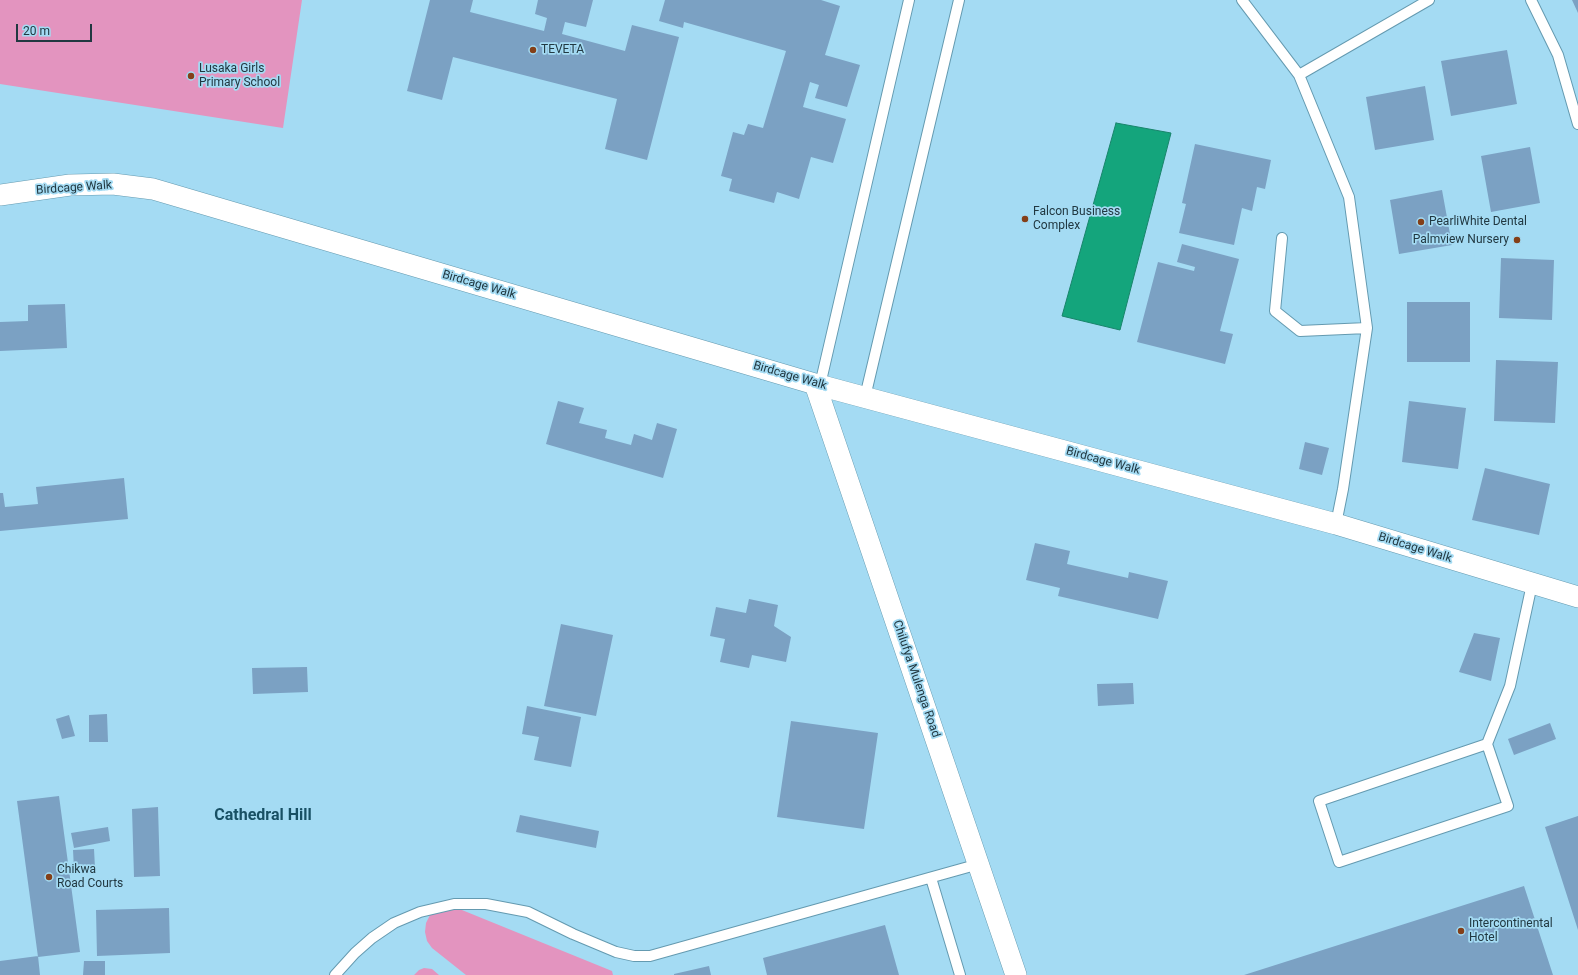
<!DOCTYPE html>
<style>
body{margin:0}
#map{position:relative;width:1578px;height:975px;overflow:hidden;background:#a4dbf3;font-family:Roboto,sans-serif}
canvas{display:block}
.scale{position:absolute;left:16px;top:24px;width:76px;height:18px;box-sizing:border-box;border:2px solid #213841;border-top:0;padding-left:5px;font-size:12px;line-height:14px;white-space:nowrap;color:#213841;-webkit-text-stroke:3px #a4dbf3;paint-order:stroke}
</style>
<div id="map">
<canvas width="1578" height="975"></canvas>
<div class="scale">20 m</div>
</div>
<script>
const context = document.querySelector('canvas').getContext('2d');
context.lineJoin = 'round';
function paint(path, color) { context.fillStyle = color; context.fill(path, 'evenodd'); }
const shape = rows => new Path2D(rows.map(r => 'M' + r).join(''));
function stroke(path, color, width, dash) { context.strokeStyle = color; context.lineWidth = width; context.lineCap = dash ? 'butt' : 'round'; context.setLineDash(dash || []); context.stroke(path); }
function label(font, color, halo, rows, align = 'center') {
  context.font = font + ' Roboto,sans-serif'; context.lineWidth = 3.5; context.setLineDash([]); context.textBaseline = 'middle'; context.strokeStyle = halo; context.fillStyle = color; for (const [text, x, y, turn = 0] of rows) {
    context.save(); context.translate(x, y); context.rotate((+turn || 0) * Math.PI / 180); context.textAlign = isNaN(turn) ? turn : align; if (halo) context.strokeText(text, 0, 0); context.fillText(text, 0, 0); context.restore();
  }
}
const green = shape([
 [0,0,302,0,283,128,0,84],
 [457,908,612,971,613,975,466,975,432,948,427,941,425,932,426,923,430,915,435,910],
 [424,968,432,969,439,975,414,975,419,970]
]);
const water = shape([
 [1116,123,1171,133,1120,330,1062,316,1116,123]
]);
const building = shape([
 [430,0,473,0,470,12,544,31,547,18,535,14,538,0,593,0,586,27,565,22,562,34,625,51,632,25,679,37,647,160,605,149,617,99,453,57,442,100,407,91],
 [665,0,821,0,840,6,825,55,860,65,847,107,815,98,819,85,810,82,803,107,846,119,833,163,811,157,799,199,777,192,774,203,729,191,732,179,721,176,733,132,744,135,748,124,763,128,786,51,684,22,683,28,659,21],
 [1572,0,1578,0,1578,13],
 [1507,50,1517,104,1451,116,1441,61],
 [1425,86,1434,140,1375,150,1366,97],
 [1195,144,1271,160,1265,189,1257,187,1252,211,1242,208,1234,245,1179,233,1186,204,1182,203],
 [1530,147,1540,203,1491,212,1481,156],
 [1442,190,1452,245,1399,254,1390,200],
 [1182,244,1239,259,1220,331,1233,334,1225,364,1137,342,1158,262,1194,271,1195,267,1177,262],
 [1501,258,1554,260,1552,320,1499,318],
 [1407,302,1470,302,1470,362,1407,362],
 [65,304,67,348,0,351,0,322,28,321,28,305],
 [1496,360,1558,362,1555,423,1494,421],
 [558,401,584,408,579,423,607,430,605,438,631,445,634,434,652,440,657,423,677,429,663,478,546,444],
 [1409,401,1466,408,1458,469,1402,462],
 [1305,442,1329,448,1322,475,1299,469],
 [1485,468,1550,484,1539,535,1472,520],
 [124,478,128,519,0,531,0,493,3,493,5,507,38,504,36,487],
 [1035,543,1070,551,1067,564,1128,578,1129,572,1168,581,1158,619,1058,596,1060,588,1026,580],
 [749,599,778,605,774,626,791,637,786,662,752,655,749,668,720,662,725,639,710,636,716,607,746,613],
 [561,624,613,635,596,716,544,706],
 [1474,633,1500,638,1491,681,1459,672],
 [307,667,308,692,253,694,252,668],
 [1133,683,1134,704,1098,706,1097,684],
 [527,706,581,717,571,767,534,760,539,737,522,734],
 [107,714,108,742,89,742,89,715],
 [69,715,75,736,62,739,56,719],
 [791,721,878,733,864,829,777,817],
 [1550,723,1556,739,1514,755,1508,739],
 [59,796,80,952,38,957,17,801],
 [158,807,160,876,134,877,132,809],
 [520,815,599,831,596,848,516,832],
 [1578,816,1578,930,1545,827],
 [108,827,110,841,74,848,71,833],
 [94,849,95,868,74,869,73,850],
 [1524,886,1553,975,1244,975],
 [169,908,170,953,97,956,96,910],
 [885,925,899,975,767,975,763,958],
 [38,956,40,975,0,975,0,961],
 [84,961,105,961,105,975,83,975],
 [709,966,711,975,674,975,674,974]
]);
const lane = shape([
 [1242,0,1299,75,1349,197,1367,328,1343,489,1336,524],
 [1531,0,1558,55,1578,124],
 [1299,75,1429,0],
 [1282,238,1275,311,1300,331,1367,328],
 [820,385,909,0],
 [865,397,959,0],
 [1487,744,1319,801,1339,862,1508,806,1487,744,1510,686,1532,584],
 [931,878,960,975],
 [335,975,355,953,372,938,394,923,420,912,454,904,486,904,528,912,573,934,616,952,634,956,650,956,979,864]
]);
const street = shape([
 [0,195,70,185,113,184,153,189,815,384,1336,524,1578,597],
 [815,384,1016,975]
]);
const markers = [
 [533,50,4,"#843f18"],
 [191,76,4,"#843f18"],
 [1025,219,4,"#843f18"],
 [1421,222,4,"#843f18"],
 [1517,240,4,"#843f18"],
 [49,877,4,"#843f18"],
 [1461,931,4,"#843f18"]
];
const poiNames = [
 ["TEVETA",541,50],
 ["Lusaka Girls",199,69],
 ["Primary School",199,83],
 ["Falcon Business",1033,212],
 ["Complex",1033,226],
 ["PearliWhite Dental",1429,222],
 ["Palmview Nursery",1509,240,"right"],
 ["Chikwa",57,870],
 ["Road Courts",57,884],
 ["Intercontinental",1469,924],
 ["Hotel",1469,938]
];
const streetNames = [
 ["Birdcage Walk",74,188,-4],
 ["Birdcage Walk",479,285,16],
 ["Birdcage Walk",790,376,16],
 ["Birdcage Walk",1103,461,15],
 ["Birdcage Walk",1415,548,17],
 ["Chilufya Mulenga Road",916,679,71]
];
const districtNames = [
 ["Cathedral Hill",263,816]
];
paint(green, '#e394bf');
paint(water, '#14a57c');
stroke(water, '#18846a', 1);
paint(building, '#7ba1c3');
stroke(lane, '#649ab0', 12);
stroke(street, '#649ab0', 22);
stroke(lane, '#fff', 10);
stroke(street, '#fff', 21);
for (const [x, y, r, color] of markers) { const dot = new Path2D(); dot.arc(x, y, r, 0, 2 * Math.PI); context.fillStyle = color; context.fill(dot); stroke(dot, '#a4dbf3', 1.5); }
label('12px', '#213841', '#a4dbf3', poiNames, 'left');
label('12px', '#213841', '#a4dbf3', streetNames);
label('bold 16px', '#185064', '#a4dbf3', districtNames);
</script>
